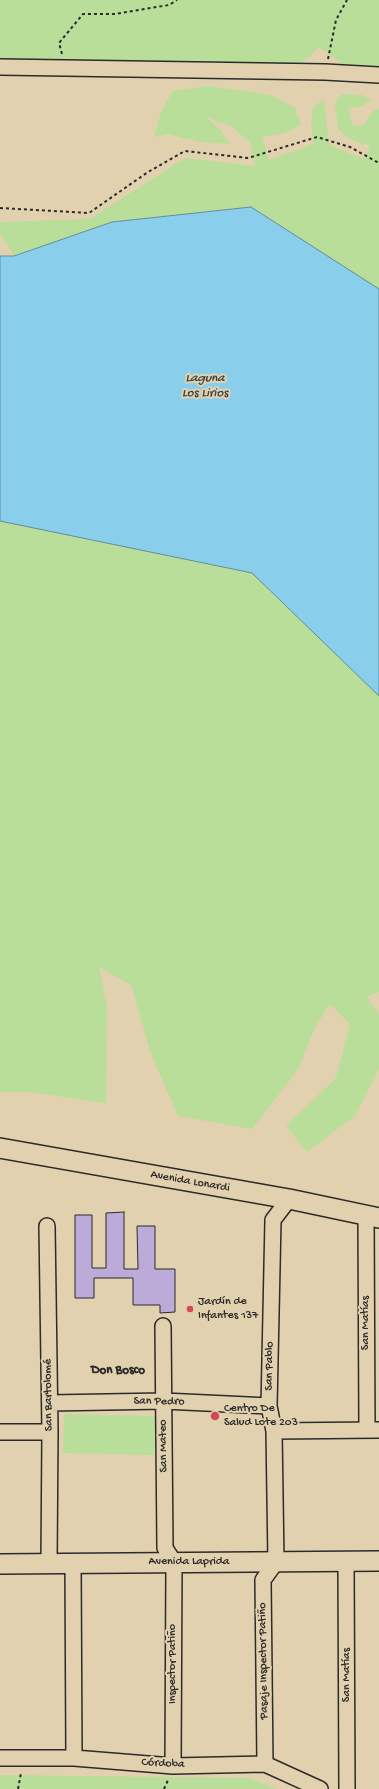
<!DOCTYPE html>
<meta charset="utf-8">
<style>
body{margin:0}
canvas{display:block;background:#e2d1ae}
</style>
<canvas width="379" height="1789"></canvas>
<script>
const context = document.querySelector('canvas').getContext('2d');
context.lineJoin = 'round';
function paint(path, color) { context.fillStyle = color; context.fill(path, 'evenodd'); }
const shape = rows => new Path2D(rows.map(r => 'M' + r).join(''));
function stroke(path, color, width, dash) { context.strokeStyle = color; context.lineWidth = width; context.lineCap = dash ? 'butt' : 'round'; context.setLineDash(dash || []); context.stroke(path); }
function label(font, color, halo, rows, align = 'center') {
  context.font = font + ' "Gochi Hand",sans-serif'; context.lineWidth = 4; context.setLineDash([]); context.textBaseline = 'middle'; context.strokeStyle = halo; context.fillStyle = color; for (const [text, x, y, turn = 0] of rows) {
    context.save(); context.translate(x, y); context.rotate((+turn || 0) * Math.PI / 180); context.textAlign = isNaN(turn) ? turn : align; if (halo) context.strokeText(text, 0, 0); context.fillText(text, 0, 0); context.restore();
  }
}
const green = shape([
 [0,0,379,0,379,68,347,67,319,47,300,65,0,59],
 [208,86,271,95,295,108,301,125,285,133,262,137,269,160,314,144,311,123,313,107,324,99,329,145,364,159,370,146,350,139,338,129,335,103,342,94,363,95,371,100,360,107,348,108,352,125,363,126,374,110,379,109,379,289,251,207,112,222,14,256,0,232,0,222,90,219,185,158,255,166,250,142,231,126,206,117,220,130,230,144,200,142,167,134,154,137,161,112,173,91],
 [0,521,252,573,379,696,379,992,366,997,379,1014,379,1068,355,1116,307,1152,286,1126,336,1078,350,1024,330,1004,315,1027,297,1071,252,1129,178,1116,151,1054,131,985,99,967,107,1006,106,1103,30,1092,0,1092],
 [64,1414,155,1416,154,1455,63,1453],
 [0,1775,248,1778,277,1789,0,1789]
]);
const water = shape([
 [251,207,379,289,379,696,252,573,0,521,0,256,14,256,112,222,251,207]
]);
const building = shape([
 [124,1212,124,1269,138,1269,137,1226,155,1226,155,1269,175,1269,175,1312,160,1313,160,1305,133,1305,133,1278,94,1278,94,1298,75,1298,75,1215,92,1215,92,1268,106,1268,106,1213,124,1212]
]);
const path = shape([
 [62,54,59,43,83,14,115,14,169,5,177,0],
 [328,59,336,20,347,0],
 [0,208,89,213,148,172,185,151,248,158,317,137,350,147,379,163],
 [18,1789,21,1773],
 [164,1789,168,1780]
]);
const minor = shape([
 [0,67,325,72,379,75],
 [366,1215,367,1430],
 [47,1226,50,1432,49,1563],
 [163,1326,165,1548,174,1562,173,1766],
 [50,1403,164,1401,269,1406],
 [274,1431,379,1430],
 [0,1432,50,1432],
 [346,1561,347,1789],
 [73,1563,74,1758],
 [0,1758,74,1758,173,1766,265,1764,320,1789],
 [265,1764,263,1580,276,1562,274,1431,269,1406,273,1220,289,1199]
]);
const tertiary = shape([
 [0,1148,289,1199,379,1218],
 [0,1564,379,1561]
]);
const markers = [
 [190,1309,4,"#d1495b"],
 [215,1416,5,"#d1495b"]
];
const streetNames = [
 ["Avenida Lonardi",190,1182,10],
 ["San Matías",366,1323,-90],
 ["San Pablo",270,1366,-89],
 ["San Bartolomé",49,1395,-91],
 ["San Pedro",159,1402,1],
 ["San Mateo",164,1446,-91],
 ["Avenida Laprida",189,1562],
 ["Pasaje Inspector Patiño",264,1661,-91],
 ["Inspector Patiño",173,1664,-90],
 ["San Matías",347,1675,-90],
 ["Córdoba",163,1764,3]
];
const poiNames = [
 ["Jardín de",198,1302],
 ["Infantes 137",198,1316],
 ["Centro De",224,1409],
 ["Salud Lote 203",224,1423]
];
const waterNames = [
 ["Laguna",205,379],
 ["Los Lirios",205,394]
];
const neighbourhoodNames = [
 ["Don Bosco",118,1371]
];
paint(green, '#b8de9a');
paint(water, '#89cfeb');
stroke(water, '#638d9e', 1);
paint(building, '#bcaad9');
stroke(building, '#2b2b2b', 1);
stroke(minor, '#2b2b2b', 18);
stroke(tertiary, '#2b2b2b', 22);
stroke(path, '#2b2b2b', 2, [3, 3]);
stroke(minor, '#e2d1ae', 15);
stroke(tertiary, '#e2d1ae', 19);
for (const [x, y, r, color] of markers) { const dot = new Path2D(); dot.arc(x, y, r, 0, 2 * Math.PI); context.fillStyle = color; context.fill(dot); stroke(dot, '#e2d1ae', 1.5); }
label('12px', '#2b2b2b', '#e2d1ae', streetNames);
label('12px', '#2b2b2b', '#e2d1ae', poiNames, 'left');
label('italic 13px', '#394448', '#e2d1ae', waterNames);
label('bold 13px', '#2b2b2b', '#e2d1ae', neighbourhoodNames);
</script>
